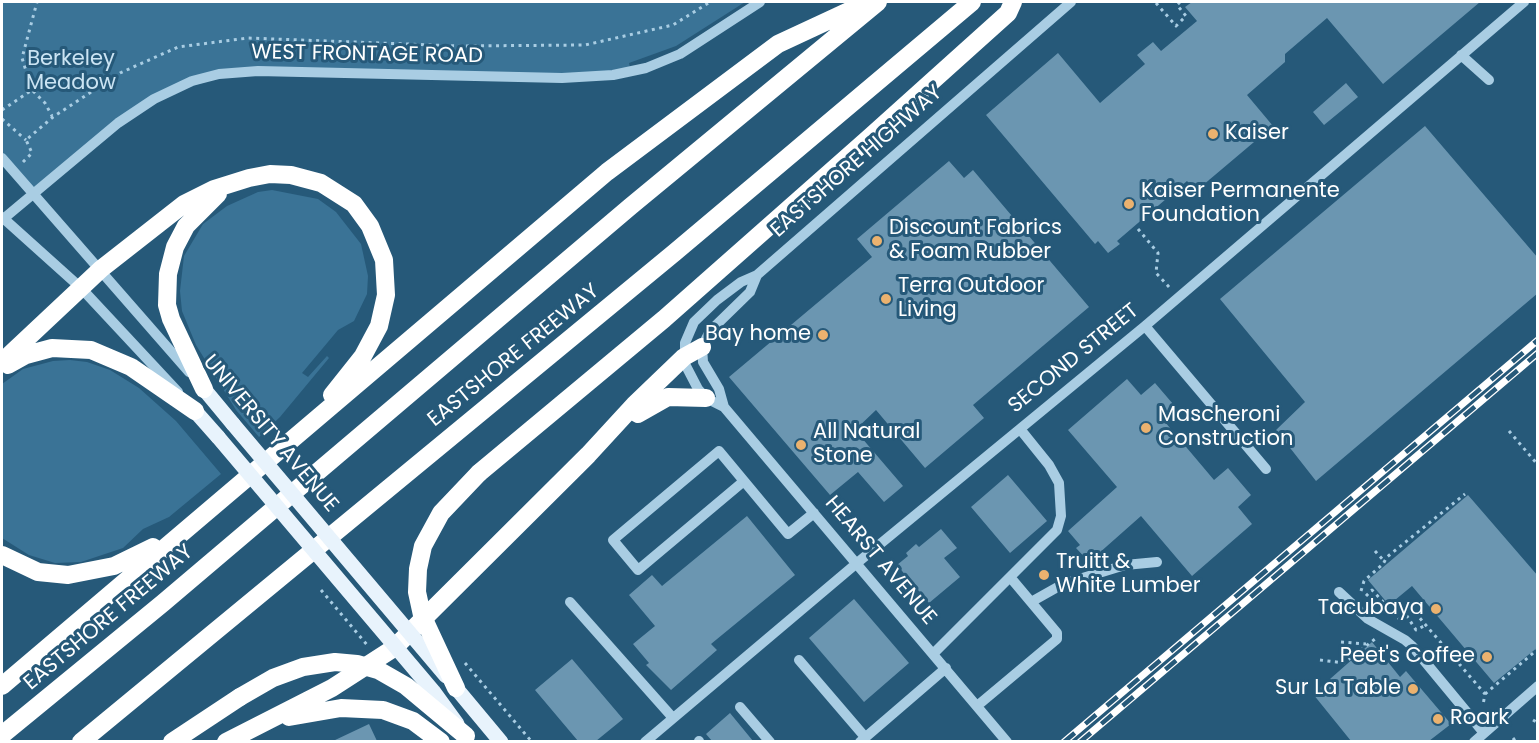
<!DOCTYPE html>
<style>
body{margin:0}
#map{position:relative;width:1539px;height:743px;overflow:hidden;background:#265979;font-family:Poppins,sans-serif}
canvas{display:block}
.frame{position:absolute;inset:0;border:3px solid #fff;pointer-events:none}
</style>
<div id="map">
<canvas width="1539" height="743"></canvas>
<div class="frame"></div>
</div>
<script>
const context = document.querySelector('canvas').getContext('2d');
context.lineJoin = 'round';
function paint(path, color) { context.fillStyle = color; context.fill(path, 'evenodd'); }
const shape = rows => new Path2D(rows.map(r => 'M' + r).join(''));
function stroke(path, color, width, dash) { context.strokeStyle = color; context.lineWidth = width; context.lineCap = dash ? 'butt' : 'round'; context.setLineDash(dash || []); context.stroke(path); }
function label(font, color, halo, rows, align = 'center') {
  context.font = font + ' Poppins,sans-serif'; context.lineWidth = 6; context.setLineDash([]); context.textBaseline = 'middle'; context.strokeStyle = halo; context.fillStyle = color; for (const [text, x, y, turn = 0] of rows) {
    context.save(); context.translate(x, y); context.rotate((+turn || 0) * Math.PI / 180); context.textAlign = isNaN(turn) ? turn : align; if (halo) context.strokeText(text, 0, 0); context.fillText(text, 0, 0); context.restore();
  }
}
const green = shape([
 [2,2,745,2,676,46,629,63,631,72,613,75,232,73,154,99,33,193,2,155],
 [272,190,318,199,336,212,361,244,368,276,367,294,354,321,338,330,302,373,308,377,327,356,329,358,280,417,259,437,236,410,196,345,182,311,180,291,184,256,203,224,227,206,258,192],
 [70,360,87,362,110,370,139,388,176,421,221,474,169,517,143,529,123,548,81,562,55,563,29,555,2,538,2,384,23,369,53,361]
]);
const building = shape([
 [1192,2,1480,2,1383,84,1327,18,1285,54,1285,62,1247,95,1273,126,1196,191,1187,181,1117,241,1120,244,1108,253,1098,241,1095,244,986,115,1058,53,1100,103,1145,64,1137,55,1153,42,1161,51,1197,21,1185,7],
 [1346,83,1358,97,1324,125,1313,112],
 [1425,126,1538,258,1538,293,1316,481,1276,430,1305,402,1220,299],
 [949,161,964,178,973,170,1089,307,973,405,984,418,925,468,876,410,855,430,903,486,884,502,858,472,830,495,729,377,872,257,857,239],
 [1127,379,1141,395,1155,383,1179,411,1165,422,1214,480,1228,468,1251,495,1238,507,1252,524,1192,576,1141,516,1089,562,1076,548,1080,545,1068,531,1117,487,1068,430],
 [1008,475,1047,521,1010,553,971,507],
 [1468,495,1538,576,1538,647,1494,683,1412,586,1389,605,1368,580],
 [747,516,795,575,711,644,717,650,671,690,646,665,649,663,633,644,655,626,629,595,652,575,662,586],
 [941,529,957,548,944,558,960,577,929,603,897,565,908,556,906,553,916,544,919,547],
 [854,599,909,663,864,702,809,638],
 [1372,642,1400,677,1406,671,1451,724,1429,741,1351,741,1313,694],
 [572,659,623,719,596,741,578,741,535,690],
 [730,713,753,741,712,741,706,734],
 [369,724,377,741,333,741]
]);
const path = shape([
 [1156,3,1176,26,1186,16,1177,5,1180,2],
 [32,90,22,58,37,2],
 [2,110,32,90,45,103,52,116],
 [2,119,26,140],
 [23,162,32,153,26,140,53,117,120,73,178,47,248,38,459,46,585,45,673,25,710,2],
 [1138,229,1158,253,1156,273,1169,287],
 [1509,431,1538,465],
 [1375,551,1384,561],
 [321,590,368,646],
 [1361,591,1364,581,1383,564,1387,557,1465,494],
 [1366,596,1372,590,1387,606,1405,613,1416,630,1426,625],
 [1398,620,1412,609,1485,694,1483,705],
 [1341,642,1366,644],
 [1320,660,1344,663,1375,639],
 [465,663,532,742],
 [1485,694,1538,649],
 [1533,720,1538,723],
 [1513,738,1516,742]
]);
const minor = shape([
 [1461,55,1489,80],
 [2,158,189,372],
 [2,217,81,288,178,392],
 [2,220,118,123,154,99,192,81,219,74,258,71,562,78,613,75,646,68,680,54,760,2],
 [1145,326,1266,469],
 [724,407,719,389,703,362,702,347,710,331,750,292,757,275],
 [744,481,638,570,613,540,719,451,788,534,814,513],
 [1339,592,1368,619,1405,640,1412,646,1484,733],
 [570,602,673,718],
 [1031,602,1063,584,1125,565,1157,562],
 [933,654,1057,530,1061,516,1059,483,1049,465,1020,429],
 [799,660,865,737],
 [977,706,1057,639,1057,633,1010,577],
 [740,707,770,742],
 [699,741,699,742],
 [645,742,857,563,1145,326,1524,2],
 [860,742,946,668],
 [1007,742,724,407,706,398,698,389,685,364,685,343,694,322,717,300,741,282,757,275,1071,2],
 [1474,742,1538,686]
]);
const major = shape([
 [204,389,233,424],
 [195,411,218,437],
 [456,688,501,742]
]);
const highway = shape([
 [2,362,101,269,184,204,214,189,249,178,270,174,291,175,321,183,354,204,370,226,384,260,386,295,379,326,363,356,332,395],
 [8,365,26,355,52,348,91,350,131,367,195,411],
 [204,389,171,319,167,305,168,274,175,247,186,226,218,194],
 [638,414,668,397,706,398],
 [479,473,664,319,870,137,1008,13,1013,2],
 [2,555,38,572,68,575,114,566,153,547],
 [2,686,607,172,778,44,866,3],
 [289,717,341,708,383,710,413,721,441,742],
 [2,735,163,603,631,206,878,2],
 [81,742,674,253,972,2],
 [172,742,240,697],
 [226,742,332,688,394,648,588,455,634,405,684,357,702,347]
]);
const rail = shape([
 [1064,742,1538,340],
 [1080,742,1538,353]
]);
const majorBridge = shape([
 [233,424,446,676],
 [218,437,433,691,457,724]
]);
const highwayBridge = shape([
 [456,688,422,615,417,592,418,569,423,546,441,513,479,473],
 [240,697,273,678,303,667,335,662,357,664,378,670,406,686,466,736]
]);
const markers = [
 [1213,134,6,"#ebb26f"],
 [1129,204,6,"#ebb26f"],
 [877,241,6,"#ebb26f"],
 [886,299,6,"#ebb26f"],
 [823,335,6,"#ebb26f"],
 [1146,428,6,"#ebb26f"],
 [801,445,6,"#ebb26f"],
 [1044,575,6,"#ebb26f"],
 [1436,609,6,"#ebb26f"],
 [1487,657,6,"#ebb26f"],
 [1413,689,6,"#ebb26f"],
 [1438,719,6,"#ebb26f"]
];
const streetNames = [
 ["WEST FRONTAGE ROAD",367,55,1],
 ["EASTSHORE HIGHWAY",857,162,-41],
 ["EASTSHORE FREEWAY",514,356,-39],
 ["SECOND STREET",1074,359,-39],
 ["UNIVERSITY AVENUE",270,434,50],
 ["HEARST AVENUE",880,561,50],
 ["EASTSHORE FREEWAY",109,618,-40]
];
const parkNames = [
 ["Berkeley",71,60],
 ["Meadow",71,84]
];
const poiNames = [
 ["Kaiser",1225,134],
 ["Kaiser Permanente",1141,192],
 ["Foundation",1141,216],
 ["Discount Fabrics",889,229],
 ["& Foam Rubber",889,253],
 ["Terra Outdoor",898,287],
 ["Living",898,311],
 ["Bay home",811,335,"right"],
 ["Mascheroni",1158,416],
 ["Construction",1158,440],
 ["All Natural",813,433],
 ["Stone",813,457],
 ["Truitt &",1056,563],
 ["White Lumber",1056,587],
 ["Tacubaya",1424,609,"right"],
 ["Peet's Coffee",1475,657,"right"],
 ["Sur La Table",1401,689,"right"],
 ["Roark",1450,719]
];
paint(green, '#3a7396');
paint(building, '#6b96b1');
stroke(path, '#a9cde3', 3, [3, 4.5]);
stroke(minor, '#a9cde3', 10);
stroke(major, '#e8f3fc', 15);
stroke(highway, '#fff', 18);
stroke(rail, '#fff', 7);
stroke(rail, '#265979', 4.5, [14]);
stroke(majorBridge, '#e8f3fc', 15);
stroke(highwayBridge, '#fff', 18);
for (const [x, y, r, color] of markers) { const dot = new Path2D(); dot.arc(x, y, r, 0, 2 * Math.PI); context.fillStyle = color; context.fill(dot); stroke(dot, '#265979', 2); }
label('21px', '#fff', '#265979', streetNames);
label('21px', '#cbe4f3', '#265979', parkNames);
label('21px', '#fff', '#265979', poiNames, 'left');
</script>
